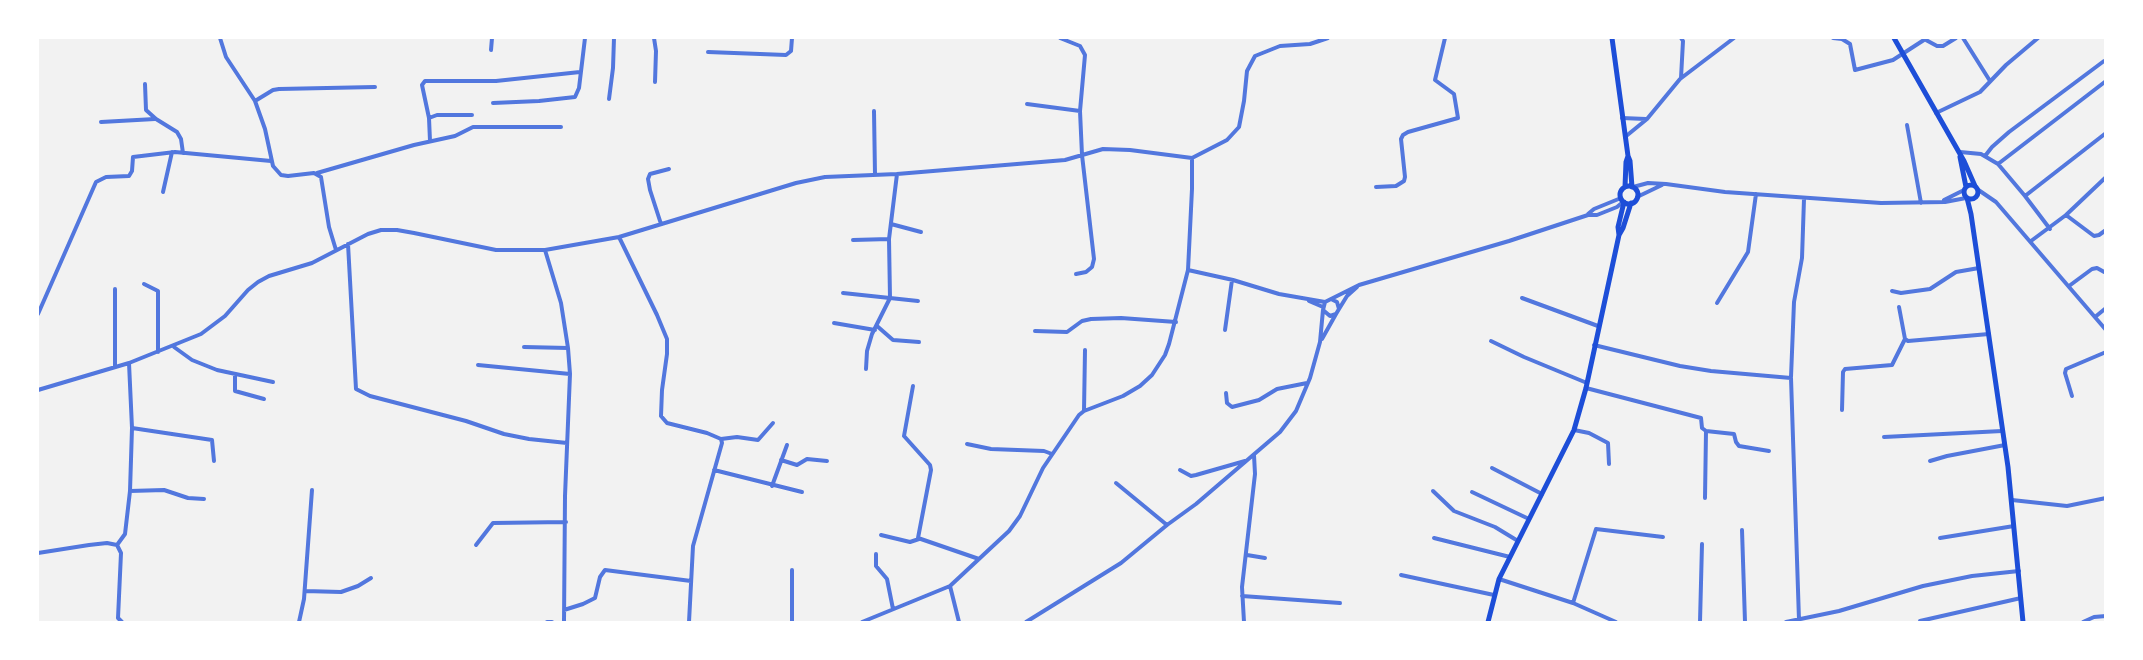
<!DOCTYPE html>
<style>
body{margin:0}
#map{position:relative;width:2143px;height:660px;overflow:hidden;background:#f2f2f2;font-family:Literata,serif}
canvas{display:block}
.frame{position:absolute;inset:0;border:39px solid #fff;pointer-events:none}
</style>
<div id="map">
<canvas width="2143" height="660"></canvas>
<div class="frame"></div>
</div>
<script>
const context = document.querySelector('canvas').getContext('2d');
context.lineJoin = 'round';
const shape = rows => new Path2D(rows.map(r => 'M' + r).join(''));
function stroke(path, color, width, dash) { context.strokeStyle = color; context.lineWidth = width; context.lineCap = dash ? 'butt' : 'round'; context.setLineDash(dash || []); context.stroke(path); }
const minor = shape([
 [220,38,226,57,255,101,265,129,273,166,281,175,288,176,314,173,321,177,329,227,336,250],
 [654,38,656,51,655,82],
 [1060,38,1080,46,1085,55,1080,111,1082,155,1094,259,1092,267,1086,272,1076,274],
 [1833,38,1842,39,1850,44,1855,70,1893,60,1927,38],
 [1963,38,1990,81],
 [1926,40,1937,46,1943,46,1956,38],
 [491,50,492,38],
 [708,52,786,55,791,51,792,38],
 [1681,78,1683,41,1681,38],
 [145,84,146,110,156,119,177,132,181,139,183,153],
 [609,99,613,68,614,38],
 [255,101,273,90,279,89,375,87],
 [493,103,539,101,575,97,579,88,585,38],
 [1027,104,1080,111],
 [874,111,875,175],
 [1936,113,1980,92,2006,65,2038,38],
 [429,118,437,115,472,115],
 [1622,118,1646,119],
 [101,122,155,119],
 [1907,125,1921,203],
 [1625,137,1647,119,1680,79,1734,38],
 [430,141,429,118,422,85,425,81,496,81,580,72],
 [1960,152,1981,154,1998,164],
 [1985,156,1992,147,2009,132,2104,61],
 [317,173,414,145,455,136,473,127,561,127],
 [1376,187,1396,186,1404,181,1405,177,1401,139,1403,135,1408,132,1458,118,1454,94,1435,80,1445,38],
 [1633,187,1648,183,1666,184,1725,192,1881,203,1945,202,1966,198],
 [1977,189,1996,202,2106,330],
 [163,192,172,152],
 [2025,196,1998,164,2106,81],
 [1637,197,1662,185],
 [1944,200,1964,190],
 [1588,214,1594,209,1621,198],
 [2066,215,2105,178],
 [661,224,650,190,648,179,650,174,669,169],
 [891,224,921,232],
 [2050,229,2025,196,2106,133],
 [619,237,657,315,667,339,667,354,662,390,661,416,667,423,707,433,721,439,722,443,693,546,689,622],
 [853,240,889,239],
 [2031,241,2066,215,2094,236,2099,235,2106,230],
 [348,244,356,389,370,396,466,421,504,434,529,439,567,443],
 [545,250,561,303,568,348,570,374,565,496,564,622],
 [1188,270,1233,280,1279,294,1325,302],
 [144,284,158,291,158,352],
 [2069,286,2092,269,2097,268,2106,273],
 [1892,291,1901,293,1930,289,1956,272,1979,268],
 [843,293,918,301],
 [1522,298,1598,326],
 [1331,299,1337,302,1339,309,1336,314,1330,316,1323,310,1325,302,1359,285,1509,241,1588,215,1597,215,1617,207,1623,202],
 [1309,301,1323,307],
 [1717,303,1748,252,1756,194],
 [1899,307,1905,339,1908,341,1989,334],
 [1339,309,1347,296,1357,287],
 [38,314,96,182,106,177,129,176,132,171,133,157,175,152,271,161],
 [2095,317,2106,308],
 [834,323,875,330],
 [877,326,893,340,919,342],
 [1225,330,1232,280],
 [1035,331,1067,332,1082,321,1091,319,1121,318,1176,322],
 [1322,339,1336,314],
 [1491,341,1524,357,1587,383],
 [1594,345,1680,366,1711,371,1791,378,1799,620],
 [174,347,192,360,217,370,273,382],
 [524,347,568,348],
 [478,365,570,374],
 [115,367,115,289],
 [866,369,867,351,872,334,890,298,889,239,897,174],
 [235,374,235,391,264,399],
 [1791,377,1794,302,1802,258,1804,199],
 [913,386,904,436,930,465,931,470,918,538,979,559],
 [1586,388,1701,418,1702,428,1706,431,1705,498],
 [38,390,129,363,201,334,225,316,248,290,258,282,269,276,312,263,368,234,381,230,397,230,414,233,496,250,545,250,619,237,796,183,825,177,897,174,1065,160,1103,149,1130,150,1192,158],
 [1226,393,1227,403,1232,407,1259,400,1277,389,1307,383],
 [2072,396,2065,373,2066,369,2106,352],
 [1842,410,1843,372,1845,369,1892,365,1905,339],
 [1084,411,1085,350],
 [132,428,212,440,214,461],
 [1574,430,1589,433,1608,443,1609,464],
 [1706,431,1734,434,1736,442,1739,446,1769,451],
 [1884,437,2002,431],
 [721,439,737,437,758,440,773,423],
 [967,444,991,449,1044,451,1052,454],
 [781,460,797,465,807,459,827,461],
 [1930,461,1947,456,2005,445],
 [1492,468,1542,494],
 [714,470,802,492],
 [1180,470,1191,476,1196,475,1245,461],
 [1116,483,1167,525],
 [772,486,787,445],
 [130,491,164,490,188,498,204,499],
 [1433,491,1454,511,1495,527,1518,541],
 [1472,492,1529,519],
 [2012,500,2067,506,2106,498],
 [1742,530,1745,622],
 [881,535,910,542,919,539],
 [1434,538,1510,557],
 [1940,538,2014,526],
 [117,545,125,534,130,491,132,428,129,363],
 [476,545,493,523,566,522],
 [38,553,89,545,107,543,117,545,121,553,118,618,122,622],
 [876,554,876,566,887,579,893,609],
 [1247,555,1265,558],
 [1401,575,1494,595],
 [1499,579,1573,603,1616,622],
 [950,586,959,622],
 [305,591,341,592,358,586,371,578],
 [1242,596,1340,603],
 [1573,603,1596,529,1663,537],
 [564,610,583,604,595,598,600,577,605,570,691,581],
 [1920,621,2021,598],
 [299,622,304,599,312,490],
 [547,622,552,622],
 [792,622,792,570],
 [862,622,950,586,1009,531,1020,516,1043,468,1079,415,1084,411,1123,396,1140,386,1152,375,1165,355,1169,344,1188,270,1192,189,1192,158,1227,140,1239,127,1244,101,1247,71,1255,56,1280,46,1310,44,1328,38],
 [1026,622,1121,563,1167,525,1196,504,1280,432,1296,411,1310,378,1320,342,1323,310],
 [1244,622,1242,587,1255,474,1254,455],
 [1700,622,1702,544],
 [1786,622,1839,611,1923,586,1972,576,2019,571],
 [2083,622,2094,617,2106,616]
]);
const secondary = shape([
 [1612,38,1628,156,1630,161,1632,187],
 [1894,38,1964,161,1975,186],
 [1960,157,1966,187],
 '1964 192a7 7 0 1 1 14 0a7 7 0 1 1-14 0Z',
 '1620 195a9 9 0 1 1 18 0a9 9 0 1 1-18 0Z',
 [1625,187,1626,162,1628,156],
 [1967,198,1971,214,2008,467,2023,622],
 [1619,235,1623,228,1631,203],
 [1488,622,1499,579,1574,430,1586,388,1619,235,1618,227,1624,202]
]);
stroke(minor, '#5277de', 4);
stroke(secondary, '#1d4ed8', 5);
</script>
